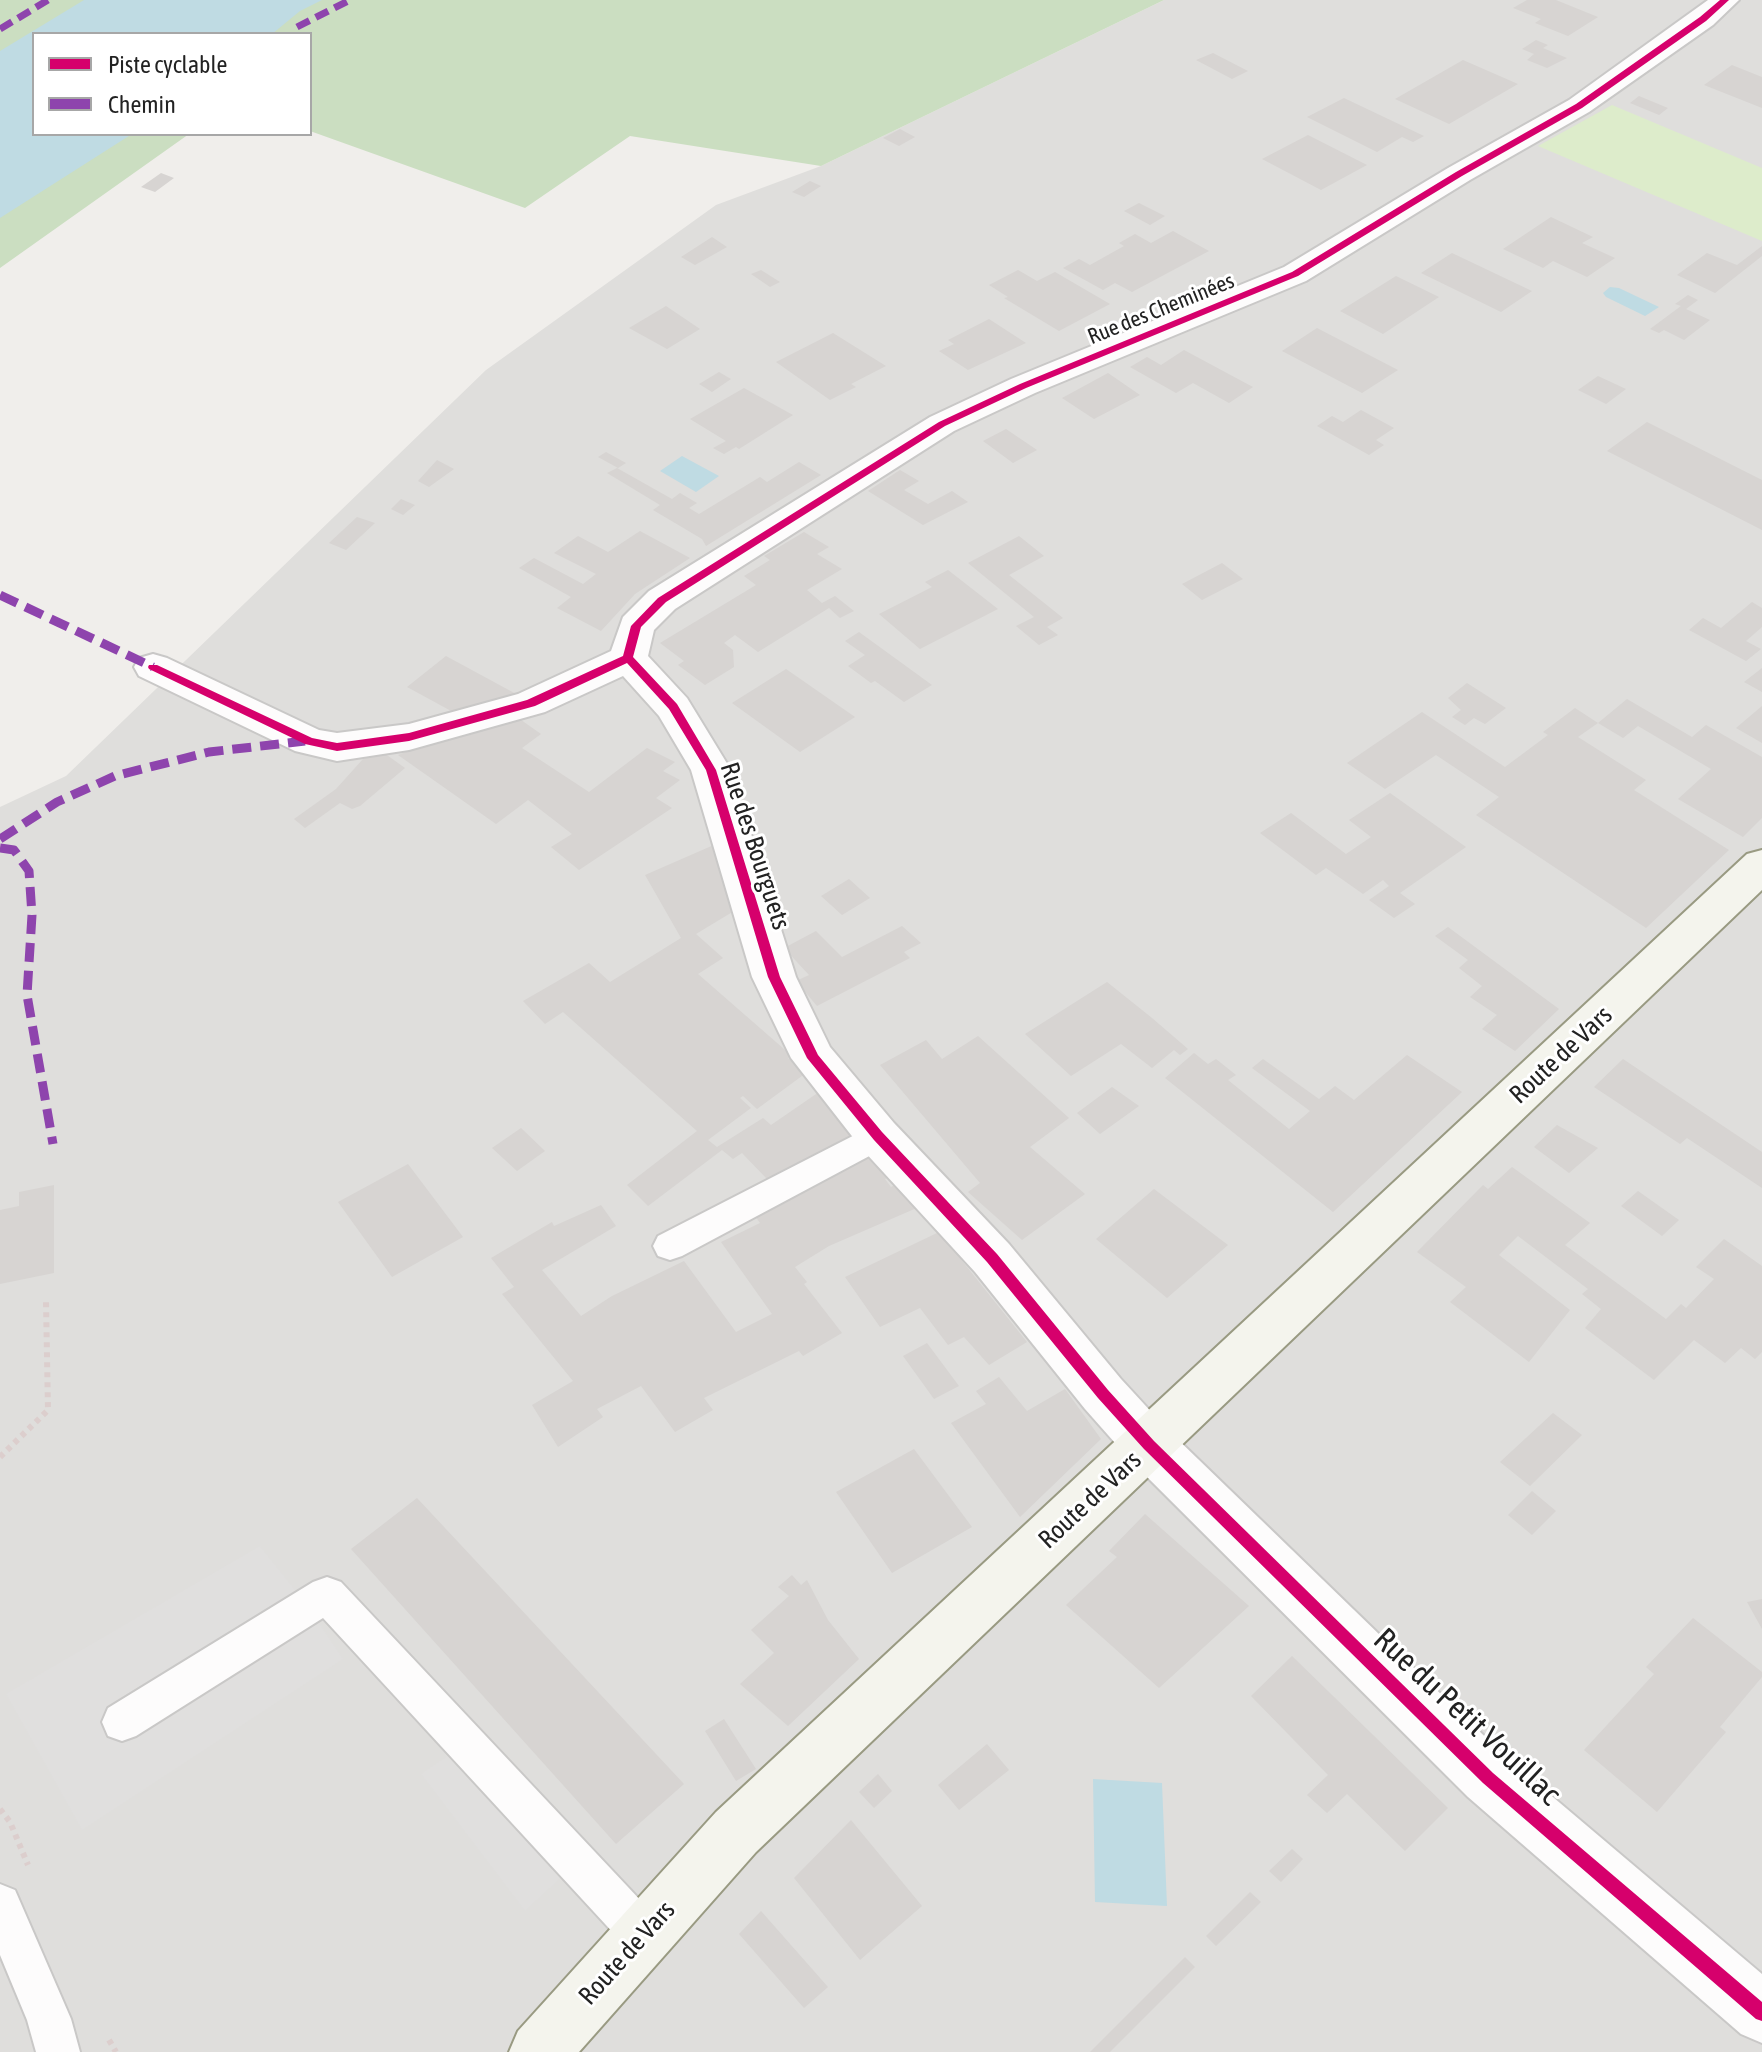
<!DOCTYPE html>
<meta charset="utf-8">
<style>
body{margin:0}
#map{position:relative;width:1762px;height:2052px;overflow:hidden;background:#f0eeeb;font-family:"Asap Condensed",sans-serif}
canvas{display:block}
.legend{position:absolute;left:32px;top:32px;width:280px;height:104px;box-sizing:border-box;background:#fff;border:2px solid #a7a7a7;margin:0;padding:10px 14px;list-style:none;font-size:24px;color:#222}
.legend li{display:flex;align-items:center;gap:16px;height:40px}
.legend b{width:40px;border:2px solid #a7a7a7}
</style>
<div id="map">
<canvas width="1762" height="2052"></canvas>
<ul class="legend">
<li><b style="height:10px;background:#d6006c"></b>Piste cyclable</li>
<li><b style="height:10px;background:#8e44ad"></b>Chemin</li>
</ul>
</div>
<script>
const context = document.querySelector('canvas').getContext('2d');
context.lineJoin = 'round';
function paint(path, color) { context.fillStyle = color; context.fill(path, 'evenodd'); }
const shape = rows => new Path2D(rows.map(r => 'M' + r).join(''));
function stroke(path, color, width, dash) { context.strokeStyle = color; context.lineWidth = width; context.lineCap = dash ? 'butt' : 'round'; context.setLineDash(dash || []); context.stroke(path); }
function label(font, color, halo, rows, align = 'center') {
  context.font = font + ' "Asap Condensed",sans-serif'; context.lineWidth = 6; context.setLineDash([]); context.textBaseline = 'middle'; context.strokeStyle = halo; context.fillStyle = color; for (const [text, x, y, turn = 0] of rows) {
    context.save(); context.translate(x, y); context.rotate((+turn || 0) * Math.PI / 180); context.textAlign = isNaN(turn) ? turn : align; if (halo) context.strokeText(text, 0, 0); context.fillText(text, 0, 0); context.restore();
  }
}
const residential = shape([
 [1164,0,1762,0,1762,2052,0,2052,0,807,66,776,486,370,716,205,821,166]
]);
const grass = shape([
 [1612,105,1762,168,1762,241,1538,146]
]);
const forest = shape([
 [0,0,1164,0,821,166,630,136,525,208,310,131,310,34,34,34,34,134,189,134,0,268]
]);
const parking = shape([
 [260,1546,308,1606,343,1659,82,1830,6,1694],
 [465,1744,577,1863,525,1911,421,1774]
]);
const water = shape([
 [84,0,322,0,300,11,272,34,34,34,34,134,132,134,0,218,0,51],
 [1610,287,1619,288,1659,307,1645,316,1606,297,1603,293],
 [682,456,719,476,696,492,660,471],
 [1093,1779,1162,1783,1167,1906,1095,1902]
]);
const building = shape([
 [1527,0,1556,0,1598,17,1568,36,1535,23,1541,19,1513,8],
 [1536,40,1548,45,1543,48,1567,58,1547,68,1527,60,1534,54,1522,49],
 [1213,53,1248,71,1232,79,1196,60],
 [1463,60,1518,84,1449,124,1395,99],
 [1732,65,1762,77,1762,108,1704,85],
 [1639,96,1668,108,1659,115,1630,103],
 [1344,98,1424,136,1413,142,1402,137,1377,152,1307,117],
 [900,129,915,137,899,146,883,138],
 [1308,135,1367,165,1321,190,1262,159],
 [161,173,174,178,155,192,141,187],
 [810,181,821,186,804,197,792,192],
 [1139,203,1165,216,1150,225,1124,211],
 [1551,217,1593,237,1582,243,1615,258,1587,277,1553,261,1543,268,1503,249],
 [1173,231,1209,251,1132,292,1115,283,1103,290,1063,268,1079,259,1090,265,1124,246,1119,243,1135,234,1151,243],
 [712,237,727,247,695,265,681,257],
 [1762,246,1762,256,1715,293,1677,275,1707,253,1737,265],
 [1452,253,1532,291,1501,312,1421,273],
 [761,270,780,282,770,287,751,274],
 [1018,270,1037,281,1055,272,1110,304,1059,331,1004,298,1008,297,989,285],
 [1396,276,1439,297,1383,334,1340,311],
 [1688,295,1698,300,1686,309,1710,320,1684,340,1664,330,1659,333,1650,329,1681,306,1675,304],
 [666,306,700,329,667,349,629,328],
 [989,319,1026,343,968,370,939,351,954,344,948,340],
 [1317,328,1398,370,1362,393,1282,351],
 [833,333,886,366,851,384,856,387,830,400,776,362],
 [1184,350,1238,379,1253,387,1229,403,1193,383,1176,393,1130,367,1147,357,1161,365],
 [719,372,731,379,712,392,699,384],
 [1108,373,1140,395,1094,419,1062,398],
 [1598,376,1626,389,1606,404,1578,390],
 [744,388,793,415,739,449,736,447,724,454,713,448,726,441,690,419],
 [1361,410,1394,428,1376,440,1384,445,1369,455,1317,426,1332,416,1343,422],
 [1647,422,1762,480,1762,530,1607,451],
 [1006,429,1037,450,1013,463,983,441],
 [606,452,626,463,618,468,598,457],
 [437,460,454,469,429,487,418,481],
 [799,462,821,475,706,546,702,539,653,510,660,505,607,473,617,468,672,499,680,493,697,503,689,508,699,514,760,477,767,482],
 [900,470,919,481,904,490,928,504,952,491,968,502,923,525,868,491],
 [401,499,415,505,403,515,391,509],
 [357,517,375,523,346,550,329,543],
 [640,531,690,558,635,594,601,631,557,608,571,597,519,568,534,558,583,584,596,574,554,553,578,536,608,552],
 [804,532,829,547,817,554,842,569,807,590,822,603,835,596,854,611,840,618,829,608,758,652,735,635,724,643,733,650,734,667,705,685,678,665,684,661,660,643,756,585,744,576,770,560,764,556],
 [1019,536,1044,556,1009,575,1063,618,1047,627,1058,635,1039,645,1016,626,1034,617,968,563],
 [1222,563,1243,579,1202,600,1182,584],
 [948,570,998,609,920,649,879,614,932,587,925,582],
 [1752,602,1762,608,1762,627,1746,641,1761,649,1746,661,1689,630,1703,618,1721,628],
 [859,632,932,685,904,702,875,681,871,683,848,666,865,655,845,641],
 [446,656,518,695,453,712,407,687],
 [1762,668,1762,692,1744,682],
 [786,669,855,717,800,752,732,703],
 [1467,683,1506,708,1485,724,1474,718,1465,725,1452,717,1461,710,1448,698],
 [1627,699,1692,737,1706,725,1762,757,1762,818,1743,837,1678,799,1711,769,1638,726,1623,738,1598,723,1578,737,1646,780,1634,790,1729,850,1646,928,1476,815,1499,797,1436,755,1385,789,1347,763,1422,712,1505,767,1548,735,1543,732,1575,708,1598,723],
 [1762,706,1762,743,1736,728],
 [514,715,541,734,522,748,589,792,647,748,675,762,663,771,680,780,656,798,672,808,579,870,551,847,572,834,528,800,496,824,398,755,485,722],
 [384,753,405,768,360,806,352,809,340,803,305,828,294,819,336,789,363,759],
 [1390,793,1466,847,1400,893,1415,904,1394,918,1369,900,1389,886,1383,880,1363,894,1326,868,1316,875,1260,833,1291,813,1346,854,1371,837,1349,820],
 [716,844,739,908,696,934,723,958,698,974,792,1056,788,1058,806,1073,757,1109,743,1096,740,1098,751,1108,708,1140,717,1147,763,1118,771,1125,819,1092,855,1133,767,1179,742,1153,733,1159,722,1150,648,1206,627,1185,697,1131,563,1012,545,1024,523,1001,589,963,610,982,681,938,645,875],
 [849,879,870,898,842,915,821,896],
 [902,926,921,943,904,952,910,958,817,1006,796,981,809,975,784,948,816,931,842,957],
 [1448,927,1559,1009,1515,1051,1482,1029,1497,1015,1470,997,1482,986,1459,968,1468,960,1435,936],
 [1107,982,1152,1018,1188,1049,1180,1055,1174,1050,1152,1068,1121,1044,1071,1076,1025,1034],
 [978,1036,1069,1118,1030,1147,1085,1194,1022,1240,968,1192,980,1183,880,1065,926,1040,942,1059],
 [1194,1053,1208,1064,1216,1059,1236,1075,1228,1080,1289,1129,1310,1111,1252,1068,1263,1059,1319,1099,1335,1086,1354,1100,1407,1055,1462,1092,1333,1212,1165,1078],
 [1623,1059,1762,1152,1762,1188,1687,1138,1680,1144,1594,1087],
 [1112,1087,1139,1106,1100,1134,1077,1113],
 [1557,1125,1598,1148,1569,1173,1534,1147],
 [521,1128,545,1151,517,1171,492,1148],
 [869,1157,877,1158,892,1175,885,1179,891,1187,900,1182,919,1207,829,1246,795,1267,807,1282,804,1284,842,1333,803,1356,799,1351,704,1398,713,1410,675,1432,641,1386,597,1409,603,1417,558,1447,532,1405,573,1381,502,1294,514,1287,491,1258,552,1222,554,1226,601,1205,616,1226,542,1270,581,1316,612,1296,684,1261,736,1332,772,1314,721,1242,760,1223,755,1216,829,1174],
 [408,1164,463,1237,392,1277,338,1202],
 [1512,1167,1590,1223,1565,1245,1666,1319,1681,1304,1686,1308,1714,1279,1696,1267,1724,1239,1762,1266,1762,1352,1755,1359,1741,1348,1725,1363,1694,1340,1654,1380,1585,1328,1601,1309,1582,1294,1588,1289,1518,1236,1499,1255,1570,1310,1529,1362,1450,1302,1466,1287,1417,1252,1483,1185,1488,1189],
 [54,1185,54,1273,0,1284,0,1210,19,1206,19,1192],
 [1154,1189,1228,1245,1167,1298,1096,1239],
 [1638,1191,1679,1220,1662,1236,1621,1206],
 [939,1232,1027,1342,989,1365,964,1337,948,1345,920,1308,880,1327,845,1277],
 [927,1343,959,1386,934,1399,903,1356],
 [999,1377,1027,1411,1065,1389,1101,1439,1020,1517,951,1423,986,1404,976,1391],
 [1553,1413,1582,1435,1530,1486,1500,1462],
 [914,1449,972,1527,892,1573,836,1492],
 [1532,1491,1556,1511,1532,1535,1508,1515],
 [417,1498,684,1784,616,1844,351,1549],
 [1145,1514,1249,1606,1159,1688,1066,1605,1117,1557,1109,1551],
 [792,1575,801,1585,807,1580,828,1620,859,1659,788,1726,740,1684,774,1653,751,1630,789,1596,778,1587],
 [1762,1599,1762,1629,1747,1602],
 [1693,1618,1762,1672,1762,1677,1720,1727,1726,1732,1657,1812,1584,1750,1654,1674,1646,1667],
 [1292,1656,1448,1808,1405,1851,1347,1794,1327,1813,1307,1795,1328,1775,1251,1696],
 [724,1719,756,1769,736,1781,705,1731],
 [987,1744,1009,1770,959,1810,938,1785],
 [878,1774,892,1791,874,1808,859,1792],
 [851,1820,922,1906,860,1960,794,1878],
 [1292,1849,1303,1859,1281,1882,1269,1871],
 [1250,1892,1261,1902,1216,1946,1206,1936],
 [761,1911,828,1987,804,2008,739,1934],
 [1185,1957,1195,1967,1110,2052,1090,2052]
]);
const path = shape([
 [0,1457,48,1410,46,1302],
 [0,1809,10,1822,28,1865],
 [109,2040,116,2052]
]);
const lane = shape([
 [878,1123,890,1127,895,1136,890,1145,682,1256,670,1260,658,1256,653,1246,658,1236,878,1123],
 [327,1577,341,1582,659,1920,665,1935,659,1950,644,1956,629,1950,323,1618,136,1736,122,1741,108,1736,102,1722,108,1708,313,1582,327,1577],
 [0,1884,15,1890,71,2019,80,2052,36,2052,27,2020,0,1955,0,1884]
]);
const street = shape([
 [1708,0,1739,0,1713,25,1589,112,1470,180,1306,281,1035,393,954,431,675,609,654,630,648,656,687,698,731,770,796,977,830,1047,894,1123,1009,1244,1121,1379,1167,1429,1508,1759,1762,1974,1762,2043,1741,2034,1468,1797,1131,1461,1085,1409,975,1272,862,1149,791,1058,752,977,691,770,659,716,623,676,545,712,409,750,337,761,295,751,139,676,134,667,139,658,153,654,167,658,319,730,337,733,409,724,518,694,611,651,623,617,649,591,930,417,1011,379,1284,267,1448,168,1569,100,1708,0]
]);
const secondary = shape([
 [1762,850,1762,890,756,1852,579,2052,509,2052,518,2031,716,1812,1747,854,1762,850]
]);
const quietFar1 = shape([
 [297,27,350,0],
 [0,29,48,0]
]);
const quiet = shape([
 [0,595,153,667],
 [0,839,57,802,115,776,209,752,305,741],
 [0,848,14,850,29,871,32,915,27,995,53,1144]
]);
const cycleway = shape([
 [1720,0,1729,0,1706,21,1582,108,1462,176,1298,276,1026,388,945,426,666,602,641,627,633,657,677,704,716,770,780,977,818,1055,882,1132,997,1254,1108,1390,1154,1441,1493,1773,1762,2002,1762,2021,1756,2019,1483,1783,1144,1449,1098,1398,987,1262,874,1140,807,1058,768,977,706,770,669,709,627,663,535,706,409,741,337,751,305,744,149,669,148,667,149,665,157,665,312,738,337,743,409,733,527,700,623,656,631,626,658,598,939,422,1020,384,1292,272,1456,172,1576,104,1700,17,1720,0]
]);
const farStreetnames = [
 ["Rue des Cheminées",1161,309,-22]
];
const streetNames = [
 ["Rue des Bourguets",755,846,72],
 ["Route de Vars",1561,1055,-43],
 ["Route de Vars",1090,1500,-43],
 ["Route de Vars",627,1953,-48]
];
const nearStreetnames = [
 ["Rue du Petit Vouillac",1467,1717,43]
];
paint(residential, '#dfdedc');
paint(grass, '#ddeccb');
paint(forest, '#cbdec1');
paint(parking, '#e0dfde');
paint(water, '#bfdbe3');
paint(building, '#d7d4d2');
stroke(lane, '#c9c8c7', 4);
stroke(street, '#c9c8c7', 4);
stroke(secondary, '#999a82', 4);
stroke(path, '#dccecd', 6, [5, 5]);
paint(lane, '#fdfcfc');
paint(street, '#fdfcfc');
paint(secondary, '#f4f4ed');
stroke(quietFar1, '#8e44ad', 7, [14, 7]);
stroke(quiet, '#8e44ad', 9, [19, 9]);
paint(cycleway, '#d6006c');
label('22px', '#222', '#fff', farStreetnames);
label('26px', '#222', '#fff', streetNames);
label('32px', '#222', '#fff', nearStreetnames);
</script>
